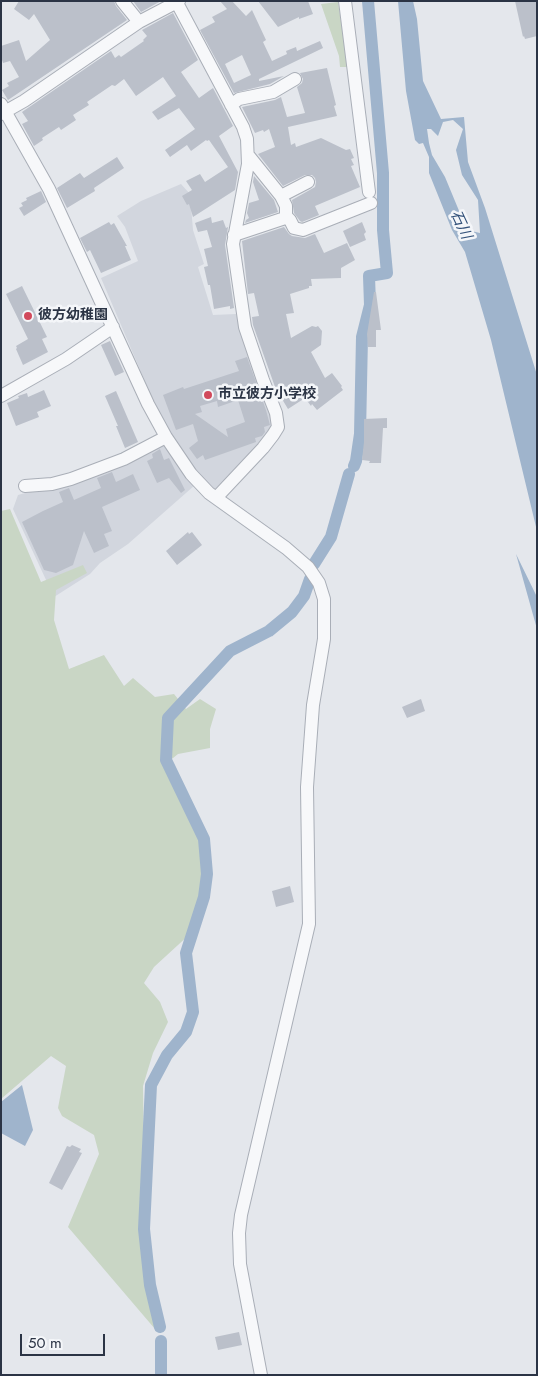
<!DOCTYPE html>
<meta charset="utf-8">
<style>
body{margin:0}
#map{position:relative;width:538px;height:1376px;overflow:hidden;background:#e4e7ec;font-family:Jost,sans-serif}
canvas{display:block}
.frame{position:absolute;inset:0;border:2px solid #2b3445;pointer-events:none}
.scale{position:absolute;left:20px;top:1334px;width:85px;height:22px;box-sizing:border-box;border:2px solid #2b3445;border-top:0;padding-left:6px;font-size:15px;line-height:18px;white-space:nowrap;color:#2b3445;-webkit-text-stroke:4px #f4f6f9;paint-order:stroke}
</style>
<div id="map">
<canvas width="538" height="1376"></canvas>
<div class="frame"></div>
<div class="scale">50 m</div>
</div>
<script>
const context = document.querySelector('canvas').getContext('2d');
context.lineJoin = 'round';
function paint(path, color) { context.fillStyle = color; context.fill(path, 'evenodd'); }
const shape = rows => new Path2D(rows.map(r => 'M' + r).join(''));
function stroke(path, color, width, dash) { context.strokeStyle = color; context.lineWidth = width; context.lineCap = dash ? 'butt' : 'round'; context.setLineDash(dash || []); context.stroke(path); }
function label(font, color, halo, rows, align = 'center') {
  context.font = font + ' Jost,"Noto Sans JP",sans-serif'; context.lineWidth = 5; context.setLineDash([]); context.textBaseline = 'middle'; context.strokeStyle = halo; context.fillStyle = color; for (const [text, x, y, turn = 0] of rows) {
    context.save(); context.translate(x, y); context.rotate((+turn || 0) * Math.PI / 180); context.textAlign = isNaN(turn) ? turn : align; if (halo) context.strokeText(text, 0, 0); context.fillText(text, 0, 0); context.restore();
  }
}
const built = shape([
 [181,184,190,194,193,230,204,264,198,267,213,315,236,314,273,424,270,432,214,490,203,478,128,544,100,563,90,574,54,597,13,509,18,495,47,487,172,437,155,405,101,278,138,261,125,227,117,216,141,201]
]);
const green = shape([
 [338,2,348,67,340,67,339,56,321,4],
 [10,509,41,582,83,565,87,573,56,590,54,620,69,669,104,655,124,686,133,678,155,697,174,694,186,709,200,699,216,709,210,729,210,748,178,754,163,766,200,842,203,876,200,902,190,934,154,967,144,983,160,1002,168,1022,153,1053,143,1086,144,1157,140,1231,147,1288,155,1329,68,1227,99,1154,94,1135,62,1116,58,1108,66,1066,51,1056,1,1099,1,511]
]);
const water = shape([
 [398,1,413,1,417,19,423,81,441,119,464,117,468,162,485,208,537,375,537,531,491,340,465,252,452,230,429,173,429,157,423,143,419,144,415,140,406,91],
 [453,120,463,129,456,150,462,175,478,200,480,233,467,230,445,177,432,155,429,143,427,129,431,129,438,136,443,122],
 [516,554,537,597,537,629],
 [22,1085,33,1130,25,1146,1,1133,1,1102]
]);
const canal = shape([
 [354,466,356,461,360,434,362,337,370,305,369,276,387,273,383,230,383,173,368,1],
 [314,564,331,537,349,474],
 [160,1327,150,1285,144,1229,151,1085,167,1055,186,1032,193,1012,186,953,204,897,207,874,204,839,166,760,168,718,230,651,269,631,292,612,304,596,310,579],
 [161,1375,161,1341]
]);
const building = shape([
 [19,1,114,1,116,6,127,20,8,100,2,90,9,86,7,83,19,77,10,61,3,63,1,57,1,46,19,40,26,61,50,40,34,14,29,20,14,9],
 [133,1,161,1,141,12],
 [220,1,232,1,246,16,252,10,266,40,263,42,272,61,287,54,286,51,296,47,297,51,320,41,323,48,259,79,259,81,284,76,270,84,234,93,200,30,215,22,212,17,227,9],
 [242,55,251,75,234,83,225,64],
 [258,1,308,1,313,14,299,19,299,17,278,27],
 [515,1,537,1,537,36,525,39,524,36,523,37],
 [173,13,198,60,181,72,199,98,213,88,233,126,219,136,238,172,235,190,193,217,189,204,187,205,182,196,192,190,186,181,200,174,205,182,228,167,209,140,207,141,206,140,191,151,187,145,170,157,165,150,195,129,179,108,158,120,152,112,176,96,163,77,136,96,124,79,115,86,112,85,87,102,89,105,73,115,76,120,61,130,59,127,42,138,43,140,34,146,22,124,28,121,22,112,111,51,115,58,119,55,121,57,144,41,143,40,147,36,142,30],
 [327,68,336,105,334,106,337,116,288,127,291,145,295,143,296,147,321,138,346,150,350,149,354,158,351,159,354,165,351,166,360,187,315,206,319,215,302,222,300,221,294,213,292,200,315,187,316,182,315,178,312,175,305,175,283,186,258,154,275,147,269,129,264,132,263,130,255,133,242,107,275,100,281,97,287,117,305,113,297,87,302,83,303,79,300,73],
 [117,157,124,168,94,188,95,191,67,208,57,188,80,173,84,178],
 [254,176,274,200,278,212,245,223,246,220,249,218,247,213,249,203,259,200,253,182],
 [41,191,46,202,24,216,19,208,23,206,21,203,27,200,26,198],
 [211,217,212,223,223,220,226,228,228,227,225,245,234,308,230,309,230,306,214,309,210,285,208,285,204,267,208,266,204,249,212,247,207,230,198,232,195,223],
 [109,222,111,225,114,223,127,246,125,246,131,260,101,273,90,250,87,252,80,238],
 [362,222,366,232,364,234,366,240,350,247,343,231],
 [284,227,289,234,292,236,305,238,315,234,324,253,347,243,355,260,341,268,341,278,311,279,312,286,309,286,309,288,290,294,294,313,286,314,291,338,312,326,316,327,318,326,322,331,321,345,311,352,325,378,332,373,342,386,341,387,343,390,317,410,312,404,311,406,305,398,288,409,282,399,280,401,253,325,252,317,259,316,254,293,248,294,242,241],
 [22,286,47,337,42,339,48,352,23,365,16,349,17,348,16,346,28,339,6,294],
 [374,292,376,292,381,330,376,330,376,347,368,347,367,334],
 [110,341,124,372,115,376,101,345],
 [247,357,266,410,270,425,264,427,265,432,262,436,255,438,256,442,205,460,203,455,197,459,189,448,198,441,193,424,176,430,163,395,183,387,184,389,239,371,235,361],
 [238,400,245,422,226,429,228,437,195,414,202,412,200,406,217,401,218,407],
 [44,390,51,406,37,412,39,417,16,426,7,403,19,398,18,396,27,393,28,397],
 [116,391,138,442,125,448,116,426,118,426,105,396],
 [387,418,387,428,383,428,381,463,369,463,370,461,362,460,364,442,364,419],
 [160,449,164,460,169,458,185,490,181,493,169,478,157,483,147,461,153,458,152,454],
 [112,472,116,482,133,474,140,490,102,507,112,531,104,534,109,546,94,553,84,531,73,565,56,573,44,570,22,522,43,511,63,502,59,492,69,488,74,500,101,488,97,478],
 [188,532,189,534,192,532,202,545,177,565,166,551],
 [421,699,425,711,407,718,402,707],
 [290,886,294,902,276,907,272,891],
 [72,1145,81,1149,79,1152,82,1153,62,1190,49,1183,67,1146,70,1147],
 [239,1332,242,1345,218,1350,215,1337]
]);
const minor = shape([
 [122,1,139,22],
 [176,1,243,127,247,139,248,164,233,244,245,327,263,380,276,413,278,427,273,435,263,448,216,498],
 [345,1,369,192],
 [1,104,49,189,148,404,166,437,191,474,209,493,286,548,308,567,319,583,324,599,324,639,313,705,307,787,309,924,241,1215,239,1233,240,1264,261,1375],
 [231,105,239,99,273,92,295,79],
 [1,114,24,101,139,22,179,1],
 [248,155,281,196,286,206,286,216,290,220,294,228,303,230,371,203],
 [281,196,308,182],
 [234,235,285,218,286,216],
 [1,396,66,359,113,327],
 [25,486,52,484,71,479,124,459,166,437]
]);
const markers = [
 [28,316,5,"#d1495b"],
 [208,395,5,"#d1495b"]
];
const poiNames = [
 ["彼方幼稚園",38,316],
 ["市立彼方小学校",218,395]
];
const waterNames = [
 ["石川",460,225,65]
];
paint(built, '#d2d6de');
paint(green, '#c9d6c5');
paint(water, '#9fb4cc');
stroke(canal, '#9fb4cc', 12);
paint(building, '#bbc0ca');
stroke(minor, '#a9aeb7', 14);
stroke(minor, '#f7f8fa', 12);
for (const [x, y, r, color] of markers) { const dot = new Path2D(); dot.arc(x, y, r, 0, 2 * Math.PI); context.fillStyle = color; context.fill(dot); stroke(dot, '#f4f6f9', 2); }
label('bold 14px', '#2b3445', '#f4f6f9', poiNames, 'left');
label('italic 15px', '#34527a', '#f4f6f9', waterNames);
</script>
